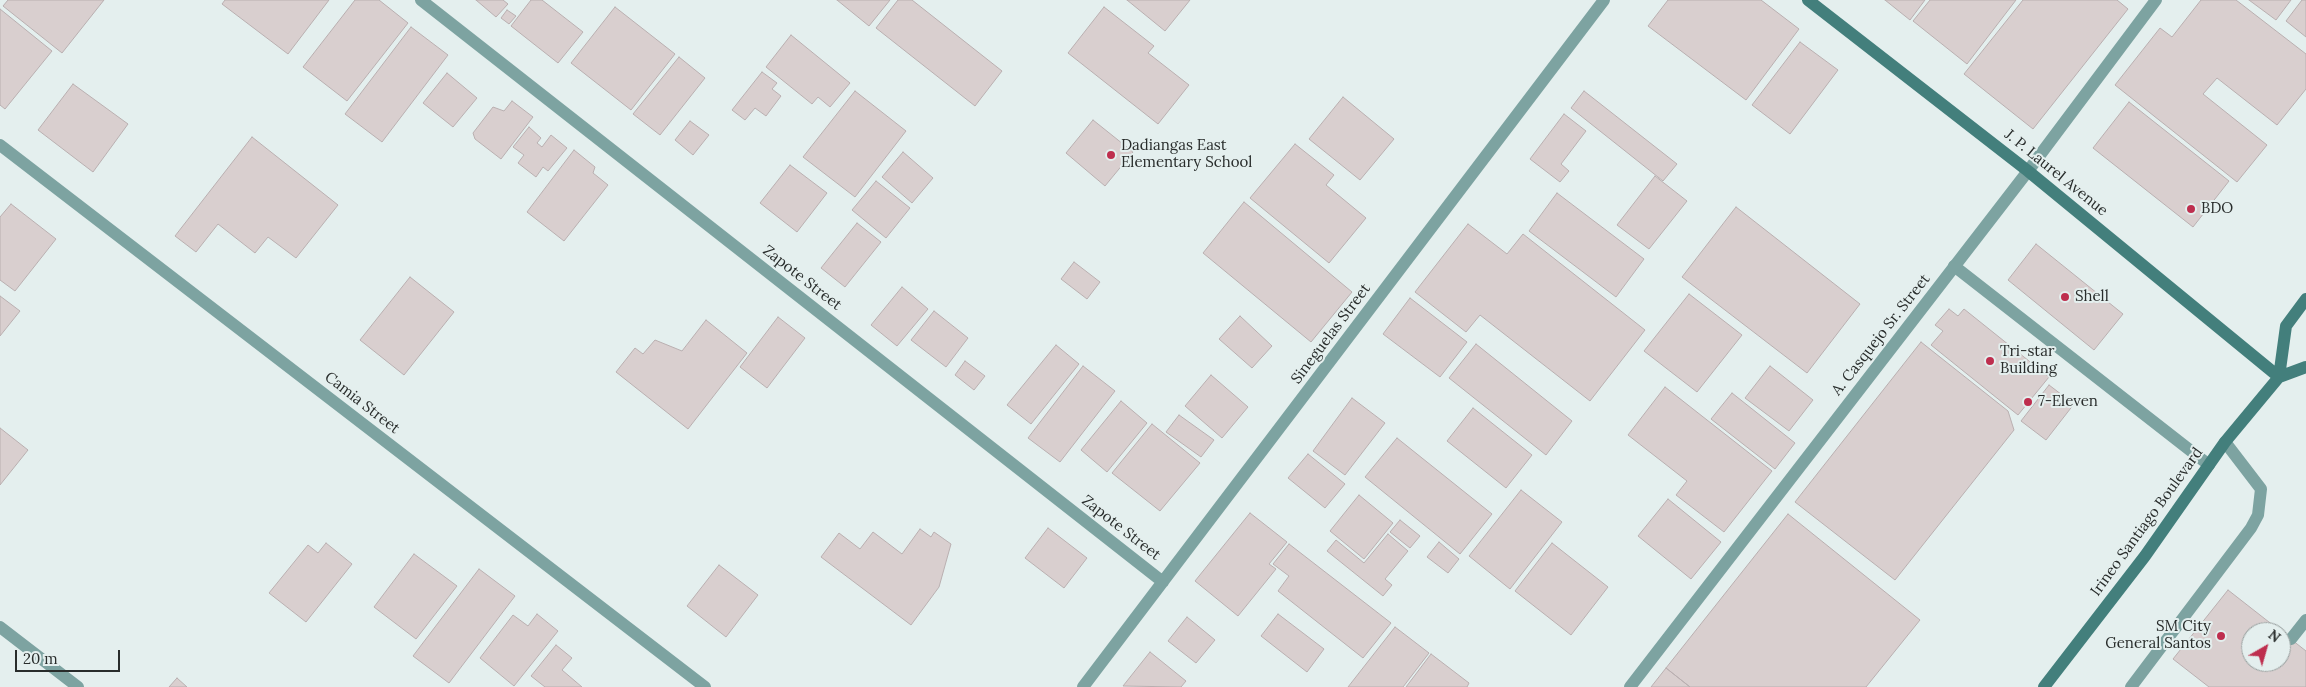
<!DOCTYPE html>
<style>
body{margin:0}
#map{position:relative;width:2306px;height:687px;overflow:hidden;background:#e4efee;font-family:Lora,serif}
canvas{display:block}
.north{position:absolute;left:2241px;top:622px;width:50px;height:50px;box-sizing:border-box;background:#e4efee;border:1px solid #99a1a0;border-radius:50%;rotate:38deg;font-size:14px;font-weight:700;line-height:20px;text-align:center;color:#282c2b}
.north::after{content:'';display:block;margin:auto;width:18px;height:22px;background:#be2e4e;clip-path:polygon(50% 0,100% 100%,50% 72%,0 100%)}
.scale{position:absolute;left:15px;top:650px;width:105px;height:22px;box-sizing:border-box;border:2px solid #282c2b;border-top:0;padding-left:6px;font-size:15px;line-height:18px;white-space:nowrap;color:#282c2b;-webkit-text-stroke:4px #e4efee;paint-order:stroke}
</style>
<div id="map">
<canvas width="2306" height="687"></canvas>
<div class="north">N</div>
<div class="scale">20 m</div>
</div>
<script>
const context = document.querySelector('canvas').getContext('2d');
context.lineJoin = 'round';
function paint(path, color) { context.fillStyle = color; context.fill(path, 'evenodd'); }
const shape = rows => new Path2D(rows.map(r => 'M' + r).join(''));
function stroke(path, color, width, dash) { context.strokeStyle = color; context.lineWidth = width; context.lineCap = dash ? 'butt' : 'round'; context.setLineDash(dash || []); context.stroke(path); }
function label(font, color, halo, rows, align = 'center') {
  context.font = font + ' Lora,serif'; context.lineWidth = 4; context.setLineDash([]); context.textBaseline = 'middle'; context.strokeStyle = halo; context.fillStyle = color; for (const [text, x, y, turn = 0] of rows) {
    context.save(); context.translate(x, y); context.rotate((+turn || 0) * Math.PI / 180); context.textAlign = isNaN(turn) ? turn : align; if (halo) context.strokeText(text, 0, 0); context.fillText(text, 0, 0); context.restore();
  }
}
const building = shape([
 [8,0,104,0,62,53,3,6,8,0],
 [225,0,329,0,288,54,222,4,225,0],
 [355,0,379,0,408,23,347,101,303,67,355,0],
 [476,0,503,0,508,4,496,17,476,0],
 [531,0,542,0,583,32,558,63,511,26,531,0],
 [837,0,890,0,869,26,837,0],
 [898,0,912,0,1002,71,975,106,876,28,898,0],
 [1127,0,1190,0,1165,31,1127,0],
 [1668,0,1761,0,1799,29,1746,100,1648,26,1668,0],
 [1885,0,1925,0,1910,20,1885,0],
 [1930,0,2016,0,1967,64,1913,21,1930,0],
 [2023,0,2117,0,2128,9,2033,129,1964,74,2023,0],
 [2201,0,2236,0,2306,54,2306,89,2277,125,2217,78,2203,94,2267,145,2237,182,2115,85,2160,28,2172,37,2201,0],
 [2249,0,2291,0,2276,20,2249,0],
 [2302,0,2306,0,2306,37,2286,21,2302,0],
 [615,7,675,54,631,110,571,63,615,7],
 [1104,7,1154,46,1148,53,1189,85,1158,124,1068,53,1104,7],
 [0,9,52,51,5,109,0,105,0,9],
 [507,10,516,16,509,24,501,18,507,10],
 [411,27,448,55,382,142,345,114,411,27],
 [791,35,850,83,830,107,818,97,812,104,766,67,791,35],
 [1800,42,1838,70,1790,134,1752,105,1800,42],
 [679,57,705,78,660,135,633,114,679,57],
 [762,72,777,83,772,89,781,96,766,116,755,108,745,120,732,110,762,72],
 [447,73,477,98,453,127,423,103,447,73],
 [73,84,128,124,93,172,38,130,73,84],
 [855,91,906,131,855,197,803,157,855,91],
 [1584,91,1677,164,1663,181,1571,108,1584,91],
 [1343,97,1394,139,1360,180,1309,139,1343,97],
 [512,101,533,117,501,159,475,139,473,133,493,107,504,111,512,101],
 [2129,102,2229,181,2193,227,2093,148,2129,102],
 [1564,114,1586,131,1561,164,1569,171,1560,182,1530,159,1564,114],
 [1093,120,1133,152,1105,186,1066,153,1093,120],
 [690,121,709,135,693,155,675,140,690,121],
 [529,127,541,138,537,143,542,147,551,135,567,148,548,171,543,167,536,177,518,163,524,155,513,147,529,127],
 [252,137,338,205,296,258,268,237,255,253,218,224,196,252,175,236,252,137],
 [1295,144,1334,175,1326,185,1366,218,1329,263,1250,198,1295,144],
 [574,150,595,167,593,173,608,185,564,241,527,212,574,150],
 [903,152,933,178,912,203,882,177,903,152],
 [790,165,827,193,797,232,760,203,790,165],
 [1655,176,1687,201,1649,249,1617,225,1655,176],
 [876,181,910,208,886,238,852,210,876,181],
 [1557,193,1644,259,1616,297,1529,231,1557,193],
 [1244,202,1352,292,1311,342,1203,253,1244,202],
 [11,204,56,239,15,291,0,280,0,217,11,204],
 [1736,207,1860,304,1807,373,1682,277,1736,207],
 [857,223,881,242,845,287,821,268,857,223],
 [1468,224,1507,254,1523,234,1645,330,1590,401,1480,315,1466,332,1415,292,1468,224],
 [2036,244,2123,314,2094,350,2008,280,2036,244],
 [1074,262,1100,282,1087,299,1061,279,1074,262],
 [410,277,454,312,404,375,360,340,410,277],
 [902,287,928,309,897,346,871,325,902,287],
 [1689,294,1742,335,1697,392,1644,351,1689,294],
 [0,296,20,311,0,336,0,296],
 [1410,298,1467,342,1440,377,1383,334,1410,298],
 [1949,309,1958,316,1964,309,2049,377,2018,415,1931,345,1943,331,1935,325,1949,309],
 [934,311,968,338,946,367,911,340,934,311],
 [1240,316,1272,346,1252,368,1219,339,1240,316],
 [778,317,805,338,767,388,740,367,778,317],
 [706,320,747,353,688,429,616,372,635,348,643,354,655,340,682,351,706,320],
 [1921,342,2008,411,2014,430,1895,580,1795,502,1921,342],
 [1476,344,1572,421,1546,455,1449,378,1476,344],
 [1056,345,1079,364,1031,424,1007,405,1056,345],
 [965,361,985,376,974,390,955,375,965,361],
 [1083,366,1115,391,1060,462,1028,438,1083,366],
 [1770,366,1813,400,1789,431,1745,398,1770,366],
 [1211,375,1248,407,1222,438,1185,406,1211,375],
 [2049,385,2074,404,2046,440,2021,421,2049,385],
 [1665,387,1772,471,1724,532,1676,495,1687,481,1628,435,1665,387],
 [1732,393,1795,443,1775,469,1711,419,1732,393],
 [1352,398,1385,423,1345,475,1313,451,1352,398],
 [1121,401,1147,423,1107,472,1081,450,1121,401],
 [1473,408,1532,455,1506,488,1447,441,1473,408],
 [1179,415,1214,440,1201,457,1166,432,1179,415],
 [1152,424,1200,463,1160,511,1112,473,1152,424],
 [0,428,28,450,0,485,0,428],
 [1397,438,1492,514,1460,554,1365,477,1397,438],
 [1308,454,1345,484,1325,508,1288,478,1308,454],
 [1521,490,1562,522,1510,589,1469,556,1521,490],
 [1359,495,1393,523,1364,559,1330,531,1359,495],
 [1668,499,1721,542,1691,579,1638,536,1668,499],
 [1250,513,1287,542,1269,564,1276,569,1238,616,1195,581,1250,513],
 [1788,514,1920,620,1866,687,1690,687,1666,668,1788,514],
 [1400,520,1420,536,1410,548,1390,532,1400,520],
 [1048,528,1087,558,1064,588,1025,558,1048,528],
 [920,529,931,537,934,532,951,544,939,587,911,625,821,557,839,533,860,549,873,532,902,554,920,529],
 [1388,534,1408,551,1385,579,1392,585,1383,596,1327,551,1336,540,1364,563,1388,534],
 [1439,542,1459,559,1448,573,1427,557,1439,542],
 [326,543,352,564,306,622,269,593,308,545,318,553,326,543],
 [1552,543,1608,587,1571,635,1515,591,1552,543],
 [1289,544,1391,623,1363,658,1278,591,1289,576,1273,564,1289,544],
 [414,554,457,586,416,639,374,607,414,554],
 [719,565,758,595,726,637,687,606,719,565],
 [479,569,515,596,449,683,413,656,479,569],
 [2228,590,2306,651,2306,687,2209,687,2173,659,2228,590],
 [2251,632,2281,632,2281,662,2251,662,2251,632],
 [537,614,558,631,514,686,480,658,513,615,528,626,537,614],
 [1278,614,1324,649,1307,672,1261,636,1278,614],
 [1187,617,1215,640,1196,663,1168,641,1187,617],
 [1395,627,1429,653,1403,687,1348,687,1395,627],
 [556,645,572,658,562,670,582,687,545,687,531,676,556,645],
 [1150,652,1186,681,1181,687,1123,686,1150,652],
 [1431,654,1469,683,1467,687,1406,687,1431,654],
 [1666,668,1690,687,1651,687,1666,668],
 [177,678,187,687,169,687,177,678]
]);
const lane = shape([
 [1954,266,2209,465],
 [2291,639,2306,620],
 [2131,687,2251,528,2258,515,2261,489,2225,442]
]);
const street = shape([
 [421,0,1163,582],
 [0,145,705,687],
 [0,627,78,687],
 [1083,687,1604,0],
 [1630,687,2028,171,2156,0]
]);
const secondary = shape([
 [1808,0,2028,171,2279,377],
 [2279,377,2286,326,2306,299],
 [2044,687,2145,556,2225,442,2279,377,2306,367]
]);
const markers = [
 [1111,155,5,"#be2e4e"],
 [2191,209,5,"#be2e4e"],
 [2065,297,5,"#be2e4e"],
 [1990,361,5,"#be2e4e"],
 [2028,402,5,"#be2e4e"],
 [2221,636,5,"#be2e4e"]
];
const poiNames = [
 ["Dadiangas East",1121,146],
 ["Elementary School",1121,163],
 ["BDO",2201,209],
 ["Shell",2075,297],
 ["Tri-star",2000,352],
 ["Building",2000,369],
 ["7-Eleven",2038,402],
 ["SM City",2211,627,"right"],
 ["General Santos",2211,644,"right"]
];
const streetNames = [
 ["J. P. Laurel Avenue",2056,173,39],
 ["Zapote Street",802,278,38],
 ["Sineguelas Street",1331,334,-53],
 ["A. Casquejo Sr. Street",1881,335,-52],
 ["Camia Street",362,403,38],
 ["Irineo Santiago Boulevard",2147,522,-54],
 ["Zapote Street",1121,528,38]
];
paint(building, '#d9cfcf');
stroke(building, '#b9afb0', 1);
stroke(lane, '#7da3a1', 12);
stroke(street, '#7da3a1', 12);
stroke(secondary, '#437f7c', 12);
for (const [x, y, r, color] of markers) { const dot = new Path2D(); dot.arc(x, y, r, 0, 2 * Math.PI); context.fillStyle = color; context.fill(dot); stroke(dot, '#e4efee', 2); }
label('15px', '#282c2b', '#e4efee', poiNames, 'left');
label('15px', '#282c2b', '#e4efee', streetNames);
</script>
